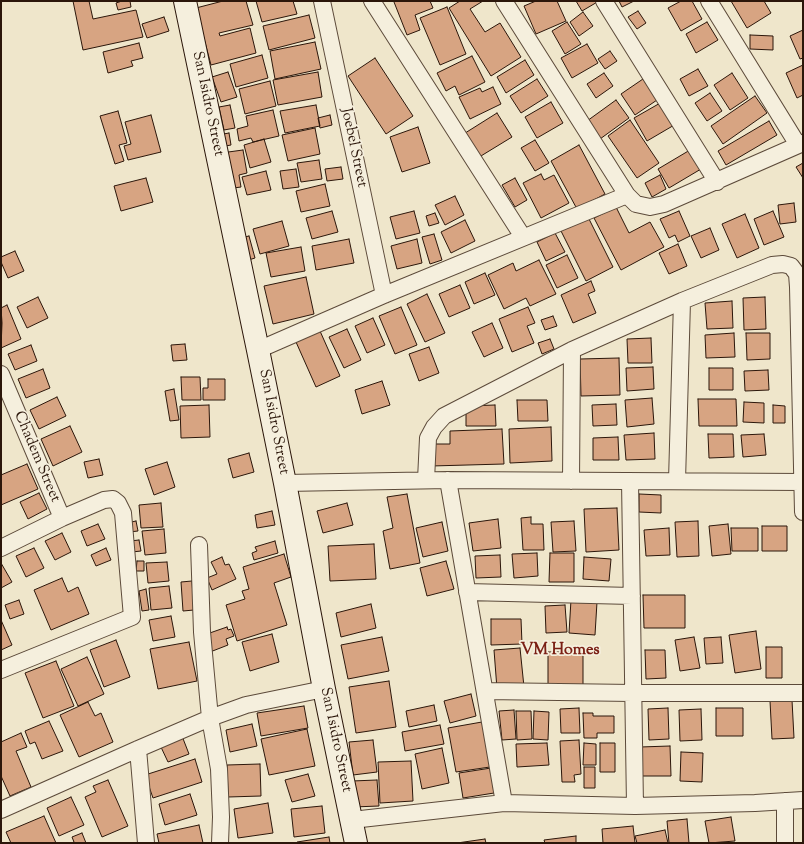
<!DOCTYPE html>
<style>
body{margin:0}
#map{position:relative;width:804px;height:844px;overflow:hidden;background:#efe6cb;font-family:"Sorts Mill Goudy",serif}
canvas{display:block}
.frame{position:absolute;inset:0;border:2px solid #2b160a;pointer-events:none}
</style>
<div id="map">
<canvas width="804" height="844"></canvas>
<div class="frame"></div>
</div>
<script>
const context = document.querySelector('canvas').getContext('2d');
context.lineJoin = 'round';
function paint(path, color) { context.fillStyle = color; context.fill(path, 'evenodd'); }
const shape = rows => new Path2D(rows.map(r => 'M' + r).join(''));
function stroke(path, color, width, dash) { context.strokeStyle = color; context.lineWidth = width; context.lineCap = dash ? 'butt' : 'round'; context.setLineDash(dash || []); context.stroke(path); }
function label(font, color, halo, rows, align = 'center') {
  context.font = font + ' "Sorts Mill Goudy",serif'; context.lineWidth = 3.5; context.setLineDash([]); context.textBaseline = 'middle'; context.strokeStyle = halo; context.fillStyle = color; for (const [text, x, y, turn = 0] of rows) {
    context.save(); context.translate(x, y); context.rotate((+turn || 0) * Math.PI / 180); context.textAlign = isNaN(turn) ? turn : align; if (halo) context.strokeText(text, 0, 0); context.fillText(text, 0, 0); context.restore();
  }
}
const building = shape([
 [73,1,89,1,93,19,136,10,143,37,83,50,73,1],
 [122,1,130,1,131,7,118,10,116,3,122,1],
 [223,1,246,1,253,25,219,33,220,36,250,28,256,53,211,65,196,8,223,1],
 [256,1,293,1,297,14,262,22,256,1],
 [395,1,430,1,433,8,415,15,420,30,407,35,394,2,395,1],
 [460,1,483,1,470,9,485,32,500,23,521,57,491,76,449,8,460,1],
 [536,1,557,1,566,21,536,34,524,6,536,1],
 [576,1,599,1,582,11,576,1],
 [619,1,634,1,622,7,619,1],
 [681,1,692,1,702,19,681,31,668,8,681,1],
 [731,1,764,1,771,13,747,28,731,1],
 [447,7,466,54,440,65,420,18,447,7],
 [638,11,646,23,637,29,628,17,638,11],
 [583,12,593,26,579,36,570,22,583,12],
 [309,15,315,38,269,50,263,26,309,15],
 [164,17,169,31,147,38,142,24,164,17],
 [567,22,581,44,565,54,552,31,567,22],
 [707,22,718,40,696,53,686,34,707,22],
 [803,30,803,58,800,59,790,36,803,30],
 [750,35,773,36,773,50,750,49,750,35],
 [315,42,321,69,275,79,270,51,315,42],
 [139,43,143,58,131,61,133,66,108,73,103,52,139,43],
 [587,44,598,63,572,78,561,58,587,44],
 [610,51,617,61,605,69,598,59,610,51],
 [262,55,268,78,236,87,230,64,262,55],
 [472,56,485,82,459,95,455,86,446,91,437,73,472,56],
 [375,58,413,116,386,134,348,76,375,58],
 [525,60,534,75,506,93,497,77,525,60],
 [803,65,803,95,797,98,786,73,803,65],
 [698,69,708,86,689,96,680,79,698,69],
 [228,72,237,97,221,102,212,77,228,72],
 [318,72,322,97,278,105,273,80,318,72],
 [604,73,613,86,596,98,587,84,604,73],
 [732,73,748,98,730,110,714,85,732,73],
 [537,79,548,96,521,113,510,96,537,79],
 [643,79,657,100,635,115,621,94,643,79],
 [270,81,276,106,245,114,239,89,270,81],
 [493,87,501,104,470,119,459,97,480,88,482,92,493,87],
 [710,93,722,111,707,121,695,103,710,93],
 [755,96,767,113,723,144,711,126,755,96],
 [616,100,629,118,600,139,587,121,616,100],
 [551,102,563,123,537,138,525,117,551,102],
 [662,102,676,124,647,141,634,118,662,102],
 [230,105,235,128,224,130,219,107,230,105],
 [316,105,320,126,285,133,280,111,316,105],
 [273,110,279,136,253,142,251,138,239,141,237,129,248,126,246,116,273,110],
 [118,111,127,143,119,145,124,161,115,164,100,116,118,111],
 [497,113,512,137,476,159,462,135,497,113],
 [151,115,161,152,128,160,124,146,131,144,125,122,151,115],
 [330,115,332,125,320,128,318,118,330,115],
 [630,120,659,163,637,178,608,136,630,120],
 [769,121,777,135,726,165,718,151,769,121],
 [418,127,430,163,402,172,390,137,418,127],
 [315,128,320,154,288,161,282,135,315,128],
 [229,133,231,145,220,147,218,135,229,133],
 [264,139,271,162,250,168,244,145,264,139],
 [535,140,549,163,535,171,521,148,535,140],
 [579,145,605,194,577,209,551,161,579,145],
 [243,150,247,173,239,175,241,187,226,189,221,153,243,150],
 [690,150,701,169,669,188,658,169,690,150],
 [319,160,322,179,301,182,297,163,319,160],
 [803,163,803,178,796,167,803,163],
 [341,167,343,179,327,181,325,169,341,167],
 [296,169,299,187,283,189,280,171,296,169],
 [266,171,271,190,247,195,242,177,266,171],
 [541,174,544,180,554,175,569,203,541,218,523,183,541,174],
 [660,175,666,189,652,197,645,183,660,175],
 [146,178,153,202,121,211,114,186,146,178],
 [515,178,527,200,515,207,502,185,515,178],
 [325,184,330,206,301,212,296,191,325,184],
 [455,196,464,215,445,225,435,205,455,196],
 [794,203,796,222,780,224,778,205,794,203],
 [616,207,629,233,650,222,664,247,621,270,594,218,616,207],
 [332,211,338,232,312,239,306,218,332,211],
 [414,211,420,233,396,239,390,217,414,211],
 [679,211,690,236,678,242,675,235,669,238,660,219,679,211],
 [773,211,784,237,764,245,754,219,773,211],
 [435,213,439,223,429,226,426,216,435,213],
 [745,214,759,248,737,258,722,224,745,214],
 [587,215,613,267,586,281,560,229,587,215],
 [465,220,475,241,451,253,441,232,465,220],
 [282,221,289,246,260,254,253,229,282,221],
 [710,228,719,250,701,258,691,236,710,228],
 [555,233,565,252,546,261,537,242,555,233],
 [434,234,442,260,430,264,422,237,434,234],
 [249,236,255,258,242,262,236,239,249,236],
 [349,239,354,263,316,270,312,246,349,239],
 [417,239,422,263,397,269,391,246,417,239],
 [678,244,687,266,669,274,659,253,678,244],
 [301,247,305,271,271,277,266,253,301,247],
 [15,251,24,271,8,278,1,262,1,257,15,251],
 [567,255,578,278,557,288,546,265,567,255],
 [539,260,556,294,530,306,526,298,504,309,488,275,513,263,516,271,539,260],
 [485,273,495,295,474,304,465,282,485,273],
 [306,277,314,314,273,324,264,286,306,277],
 [591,281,595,291,588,294,596,313,573,323,561,295,591,281],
 [460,285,470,308,449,317,439,294,460,285],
 [427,294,445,333,425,342,407,304,427,294],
 [38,297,48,318,27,328,17,307,38,297],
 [765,297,766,329,744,330,743,298,765,297],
 [732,301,733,328,707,329,705,303,732,301],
 [7,305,21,339,1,348,2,323,1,308,7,305],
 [401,307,417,345,395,354,379,316,401,307],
 [528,307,535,323,527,326,534,343,512,352,499,319,528,307],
 [553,316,557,326,545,330,541,320,553,316],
 [373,318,385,345,367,353,355,326,373,318],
 [492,323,503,348,484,357,472,332,492,323],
 [347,329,361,360,344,368,329,337,347,329],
 [320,331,340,376,316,387,296,342,320,331],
 [734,333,735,357,706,358,705,335,734,333],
 [746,333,770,333,770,359,747,360,746,333],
 [651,338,652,363,628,363,627,339,651,338],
 [550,339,554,349,542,354,538,343,550,339],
 [185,344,187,360,173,361,171,345,185,344],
 [31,345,37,361,15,370,8,354,31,345],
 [429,347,439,373,419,381,409,354,429,347],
 [619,358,620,395,581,396,580,359,619,358],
 [653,367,654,389,627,391,626,368,653,367],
 [709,368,733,368,733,390,709,390,709,368],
 [43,369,50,388,26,398,18,379,43,369],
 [768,370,769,390,745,391,744,371,768,370],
 [181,377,200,377,201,400,182,400,181,377],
 [208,379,225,379,225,400,203,400,203,388,208,388,208,379],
 [382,381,390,405,362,414,355,390,382,381],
 [174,389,179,420,170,421,165,391,174,389],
 [57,397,66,416,39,429,30,410,57,397],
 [652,398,654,424,627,427,625,400,652,398],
 [698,399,736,399,737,426,699,426,698,399],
 [517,400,547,400,548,421,518,421,517,400],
 [744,402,764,403,764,423,743,422,744,402],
 [616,404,617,425,593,426,592,405,616,404],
 [209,405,210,437,181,438,180,406,209,405],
 [495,405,496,426,466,426,466,406,495,405],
 [773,405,785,406,785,423,773,423,773,405],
 [70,426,82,452,53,466,41,439,70,426],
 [551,427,552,461,510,463,509,429,551,427],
 [502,429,504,464,431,466,430,444,450,444,450,431,502,429],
 [654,433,655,459,626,460,624,435,654,433],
 [708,434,733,434,734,457,709,458,708,434],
 [764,434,766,455,743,457,741,435,764,434],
 [618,437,619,460,593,460,593,438,618,437],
 [249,453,254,472,233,478,228,459,249,453],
 [99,459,103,475,88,478,84,462,99,459],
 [167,462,175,487,154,495,145,469,167,462],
 [27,464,38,489,1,505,1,475,27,464],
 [39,493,47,509,28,519,20,502,39,493],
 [407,494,420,563,390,569,383,531,393,528,387,497,407,494],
 [639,494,661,495,661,513,639,512,639,494],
 [161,503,163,527,141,528,139,505,161,503],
 [347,503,353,525,323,533,317,511,347,503],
 [617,508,619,550,586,552,584,509,617,508],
 [272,511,275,525,257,528,255,515,272,511],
 [531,517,531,524,543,524,544,550,523,550,521,518,531,517],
 [498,519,501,548,473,551,469,523,498,519],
 [136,521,138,531,129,532,127,523,136,521],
 [574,521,576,551,553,552,551,522,574,521],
 [698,521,699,556,677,557,675,522,698,521],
 [442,522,448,551,423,557,416,528,442,522],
 [98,524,105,539,87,546,81,531,98,524],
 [728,524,731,554,712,556,709,526,728,524],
 [762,526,787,526,787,551,762,551,762,526],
 [669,528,670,555,646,556,644,530,669,528],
 [731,528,758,528,758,551,732,551,731,528],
 [164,529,166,553,145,555,142,531,164,529],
 [62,533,71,552,55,560,45,541,62,533],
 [139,540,141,551,132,552,130,541,139,540],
 [275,541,278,553,254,560,252,553,257,551,255,547,275,541],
 [374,544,376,579,330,581,328,546,374,544],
 [34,548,44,568,26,577,16,556,34,548],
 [106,548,111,560,96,566,91,555,106,548],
 [537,553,538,576,514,578,512,554,537,553],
 [550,553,574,553,574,582,549,582,550,553],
 [284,554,291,577,274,583,287,625,237,641,226,605,245,599,242,591,249,589,243,567,284,554],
 [500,555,501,577,476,578,475,556,500,555],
 [222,557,225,565,229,564,236,579,212,590,207,578,217,574,211,562,222,557],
 [584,557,611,559,609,581,583,579,584,557],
 [137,561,144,561,144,571,136,571,137,561],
 [446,561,454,589,427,596,420,568,446,561],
 [167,562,169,581,148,583,146,563,167,562],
 [1,563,12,582,1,588,1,563],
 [62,578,68,592,78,587,89,614,51,630,34,590,62,578],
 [192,581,194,610,183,611,181,582,192,581],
 [169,586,172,608,151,610,149,588,169,586],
 [146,589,149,610,142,611,139,591,146,589],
 [643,595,685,595,685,628,644,628,643,595],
 [19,600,24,614,10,619,5,605,19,600],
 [571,600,597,602,595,635,569,633,571,600],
 [371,604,376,628,341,637,336,613,371,604],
 [565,605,567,632,546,633,545,606,565,605],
 [171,616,175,637,153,641,149,620,171,616],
 [491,619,521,619,522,644,491,645,491,619],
 [1,620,12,645,1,650,1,620],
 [227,627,228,630,231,629,234,636,226,639,228,645,210,652,204,635,227,627],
 [756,631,761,669,735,673,729,635,756,631],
 [272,634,279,662,250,671,242,642,272,634],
 [382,637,389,671,348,679,341,645,382,637],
 [694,637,700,668,680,671,675,640,694,637],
 [721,637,723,663,706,664,704,638,721,637],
 [116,640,130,677,104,687,90,650,116,640],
 [189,642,197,681,158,689,150,649,189,642],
 [766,647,782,647,782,678,766,678,766,647],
 [520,648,524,687,497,689,494,650,520,648],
 [645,650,665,650,666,678,646,679,645,650],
 [548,652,583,652,583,690,548,689,548,652],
 [87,657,104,694,78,706,61,669,87,657],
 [56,661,74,706,43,718,25,673,56,661],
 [389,681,396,727,356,733,349,687,389,681],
 [471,694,476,716,450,723,444,701,471,694],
 [792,700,794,738,772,739,770,701,792,700],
 [88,702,95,716,101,713,113,742,79,757,60,715,88,702],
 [434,705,437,721,409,727,406,711,434,705],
 [304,706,308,728,261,736,257,713,304,706],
 [579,708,580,733,561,733,560,709,579,708],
 [668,708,669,739,649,740,648,709,668,708],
 [716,708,743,708,743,736,716,736,716,708],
 [701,709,702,740,680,741,679,710,701,709],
 [514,710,516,739,502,740,499,711,514,710],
 [516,711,531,711,532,739,517,740,516,711],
 [534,711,549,712,548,740,533,739,534,711],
 [583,713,593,713,593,716,614,716,614,733,597,733,597,738,584,738,583,713],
 [49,721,63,751,42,759,35,742,30,744,25,731,49,721],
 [482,722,490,767,456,772,448,728,482,722],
 [252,724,257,746,230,752,226,730,252,724],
 [440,725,444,744,405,751,402,732,440,725],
 [307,729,315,766,269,775,261,739,307,729],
 [21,733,27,747,16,751,31,787,10,796,1,776,1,742,21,733],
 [182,736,189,754,168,762,160,745,182,736],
 [373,740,377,772,353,775,349,742,373,740],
 [579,740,581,774,574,775,575,782,562,782,560,741,579,740],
 [547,743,549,765,517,767,516,744,547,743],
 [584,743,596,744,596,765,583,765,584,743],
 [600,743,615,743,615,772,600,772,600,743],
 [670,746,671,776,641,776,640,747,670,746],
 [442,748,449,783,422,789,415,754,442,748],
 [681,752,703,753,702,782,680,781,681,752],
 [195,759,202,782,153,798,145,775,195,759],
 [411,761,413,801,380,803,378,762,411,761],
 [260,764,261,796,228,797,227,765,260,764],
 [584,767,595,767,595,788,584,788,584,767],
 [491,768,494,793,463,798,459,773,491,768],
 [308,774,315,796,292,802,285,780,308,774],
 [108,780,128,826,102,837,85,797,96,792,93,786,108,780],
 [377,780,379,806,353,807,352,781,377,780],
 [190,794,197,815,165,825,159,804,190,794],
 [71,797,84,825,59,836,47,808,71,797],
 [268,803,273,833,238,838,234,809,268,803],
 [322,806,325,833,294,837,291,809,322,806],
 [44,816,56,843,11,843,6,832,44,816],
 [731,817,735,841,709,843,705,821,731,817],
 [687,819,689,843,669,843,667,821,687,819],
 [199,825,203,843,159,843,157,834,199,825],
 [633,826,635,843,603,843,602,829,633,826],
 [665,830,668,843,637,843,635,836,665,830],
 [82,833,86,843,72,843,74,842,72,837,82,833],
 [576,836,576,843,545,843,544,840,576,836],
 [329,837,330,843,298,843,297,842,329,837],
 [485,839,486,843,457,843,485,839]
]);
const street = shape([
 [322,1,384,295],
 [372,1,523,237],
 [504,1,627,195,636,204,650,207,664,204,803,143],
 [604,1,717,182],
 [709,1,798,145],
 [258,350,384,295,627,195],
 [1,374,62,518],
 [426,480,428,438,434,427,444,416,572,350,682,301,772,265,783,264,791,266,797,274,798,287,803,512],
 [448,480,504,803],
 [571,481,572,350],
 [630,481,635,806],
 [677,481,682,301],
 [285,483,448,480,803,482],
 [199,545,202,632,210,718,219,769,221,817,220,843],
 [1,548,62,518,104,500,113,499,118,503,123,513,132,617,1,670],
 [467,592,632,596],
 [485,691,633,693,803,693],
 [138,749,146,843],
 [1,810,138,749,210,718,246,705,324,689],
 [352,820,504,803,635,806,755,803,803,800],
 [785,843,785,801]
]);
const secondary = shape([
 [185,1,258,350,285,483,324,689,356,843]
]);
const streetNames = [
 ["San Isidro Street",207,104,78],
 ["Joebel Street",353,148,78],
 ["San Isidro Street",273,422,79],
 ["Chadem Street",36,457,67],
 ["San Isidro Street",335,740,78]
];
const neighbourhoodNames = [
 ["VM Homes",560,651]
];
paint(building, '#d7a482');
stroke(building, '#2b160a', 1);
stroke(street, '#5c4a3a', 18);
stroke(secondary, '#2b160a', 24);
stroke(street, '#f5efdd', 16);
stroke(secondary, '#f5efdd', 22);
label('15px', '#2b160a', '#f5efdd', streetNames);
label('bold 16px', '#7a1f14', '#f5efdd', neighbourhoodNames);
</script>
